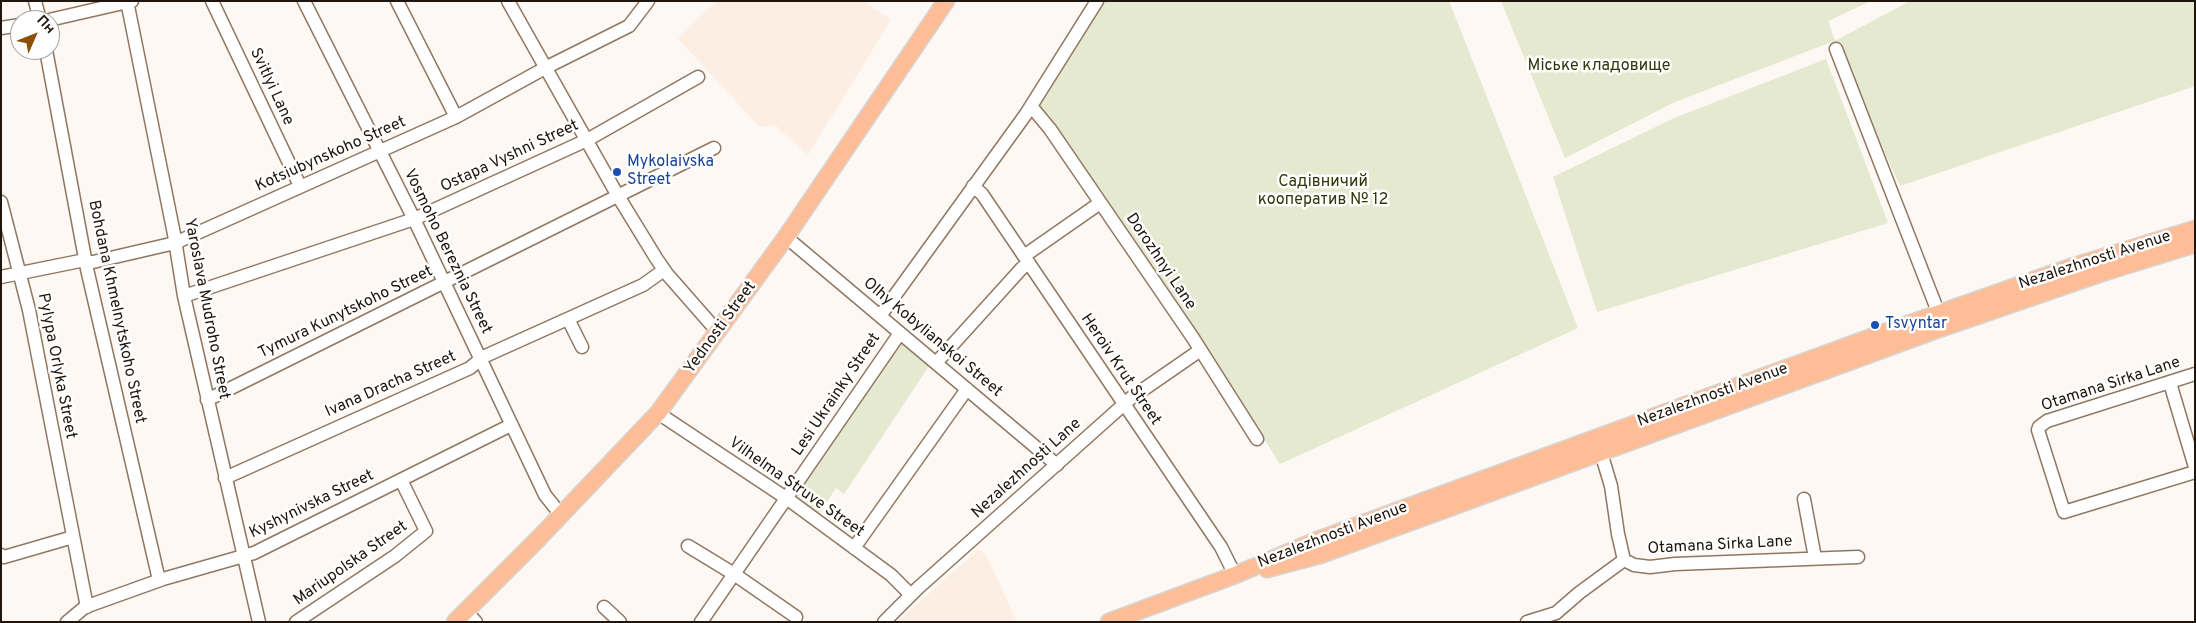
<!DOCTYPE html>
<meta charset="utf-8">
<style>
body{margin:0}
#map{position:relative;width:2196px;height:623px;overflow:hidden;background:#fdf8f3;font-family:Overpass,sans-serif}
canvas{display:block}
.frame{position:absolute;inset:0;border:2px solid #1f150c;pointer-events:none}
.north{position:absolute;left:10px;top:10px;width:50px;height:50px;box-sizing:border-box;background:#fff;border:1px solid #a5a19e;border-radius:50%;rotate:46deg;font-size:14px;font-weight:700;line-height:20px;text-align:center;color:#1f150c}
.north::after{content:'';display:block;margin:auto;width:18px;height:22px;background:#8a4f09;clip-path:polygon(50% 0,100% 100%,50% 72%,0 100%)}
</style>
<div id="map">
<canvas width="2196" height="623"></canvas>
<div class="frame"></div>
<div class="north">Пн</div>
</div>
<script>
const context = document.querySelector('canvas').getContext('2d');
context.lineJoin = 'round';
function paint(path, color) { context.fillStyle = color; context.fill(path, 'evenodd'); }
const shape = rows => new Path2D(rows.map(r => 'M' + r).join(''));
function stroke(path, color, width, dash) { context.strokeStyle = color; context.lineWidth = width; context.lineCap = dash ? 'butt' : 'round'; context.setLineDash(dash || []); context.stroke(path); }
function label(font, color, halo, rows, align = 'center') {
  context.font = font + ' Overpass,sans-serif'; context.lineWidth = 5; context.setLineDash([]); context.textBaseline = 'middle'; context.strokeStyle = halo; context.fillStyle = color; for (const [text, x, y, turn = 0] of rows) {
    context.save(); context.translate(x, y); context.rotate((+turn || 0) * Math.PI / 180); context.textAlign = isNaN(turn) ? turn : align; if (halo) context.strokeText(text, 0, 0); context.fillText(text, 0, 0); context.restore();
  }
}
const built = shape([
 [716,1,864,1,891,20,808,155,774,124,760,127,678,39],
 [979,549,988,559,1017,622,897,622]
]);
const green = shape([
 [1104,1,1449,1,1578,328,1280,464,1266,442,1260,439,1040,108,1041,101],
 [1501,1,1871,1,1828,21,1835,41,1910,1,2195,1,2195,86,1900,186,1834,41,1675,102,1565,158],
 [1826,59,1888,223,1597,312,1553,177,1674,118],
 [897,339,931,363,844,494,836,488,817,517,794,496]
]);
const minor = shape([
 [35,1,40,20],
 [127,1,174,234,184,296,259,622],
 [212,1,300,186],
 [304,1,414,219,545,495,561,515],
 [397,1,456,117],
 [508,1,618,196,656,258,667,274,717,331],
 [49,20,132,1],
 [1,28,20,25],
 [1836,49,1942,322],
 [46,50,87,269,159,580],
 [1031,106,1050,129,1193,338,1257,439],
 [973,186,982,194,1221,547,1235,575],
 [1,202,29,310,87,607],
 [786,237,1057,465],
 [1024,256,1100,203],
 [1,277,80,261,93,262,175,243,456,117,547,67,629,26,648,1],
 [184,296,414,219,587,140,698,77],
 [880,316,1026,114,1097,1],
 [568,319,582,347],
 [936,363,1022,268,1029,263],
 [2195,374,2047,421,2039,427,2038,430,2064,512,2195,472],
 [2170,383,2195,467],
 [207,400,714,148],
 [658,413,789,500,891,575,911,595],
 [1599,446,1611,486,1618,534,1624,560],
 [225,478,470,368,483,357,643,285,664,270],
 [1804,499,1815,558],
 [688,546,734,574,796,617],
 [854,548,967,389],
 [1,555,4,557,73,537],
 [1624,560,1634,565,1650,567,1675,564,1858,557],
 [604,607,620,622],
 [466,611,476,622],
 [67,622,85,607,163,579,254,553,511,425],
 [296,622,395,556,426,531,401,480],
 [701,622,900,333],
 [884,622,918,588,1131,398,1199,351],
 [1527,622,1556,613,1579,593,1624,560]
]);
const major = shape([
 [1267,569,1320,555,1936,330,2105,272,2195,244],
 [455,622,539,538,658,413,786,237,946,1],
 [1109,622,1235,575,1315,541,1880,334,2071,267,2195,229]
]);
const markers = [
 [617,172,5,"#1a4fb4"],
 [1875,325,5,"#1a4fb4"]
];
const parkNames = [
 ["Міське кладовище",1599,67],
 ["Садівничий",1323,183],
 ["кооператив № 12",1323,201]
];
const streetNames = [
 ["Svitlyi Lane",271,87,65],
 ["Kotsiubynskoho Street",331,155,-24],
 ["Ostapa Vyshni Street",510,157,-25],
 ["Vosmoho Bereznia Street",447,252,64],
 ["Nezalezhnosti Avenue",2095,261,-18],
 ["Dorozhnyi Lane",1160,262,56],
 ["Yaroslava Mudroho Street",206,309,79],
 ["Bohdana Khmelnytskoho Street",116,312,78],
 ["Tymura Kunytskoho Street",346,313,-26],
 ["Yednosti Street",721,328,-54],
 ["Olhy Kobylianskoi Street",932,338,40],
 ["Pylypa Orlyka Street",56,366,79],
 ["Heroiv Krut Street",1120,370,56],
 ["Ivana Dracha Street",391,385,-24],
 ["Otamana Sirka Lane",2111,385,-18],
 ["Lesi Ukrainky Street",837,395,-56],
 ["Nezalezhnosti Avenue",1713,396,-20],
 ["Nezalezhnosti Lane",1027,469,-42],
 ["Vilhelma Struve Street",796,488,35],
 ["Kyshynivska Street",312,505,-26],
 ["Nezalezhnosti Avenue",1333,536,-21],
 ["Otamana Sirka Lane",1720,546,-3],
 ["Mariupolska Street",351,564,-35]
];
const transitNames = [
 ["Mykolaivska",627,163],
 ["Street",627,181],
 ["Tsvyntar",1885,325]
];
paint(built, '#fceee2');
paint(green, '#e5e9d0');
stroke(minor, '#907761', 15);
stroke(major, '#d7d5d3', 19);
stroke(minor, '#fff', 12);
stroke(major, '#fdbd97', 16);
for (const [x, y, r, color] of markers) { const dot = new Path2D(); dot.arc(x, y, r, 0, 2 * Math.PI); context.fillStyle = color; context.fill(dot); stroke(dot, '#fff', 2); }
label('16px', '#333709', '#fff', parkNames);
label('16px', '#1f150c', '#fff', streetNames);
label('16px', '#164399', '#fff', transitNames, 'left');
</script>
